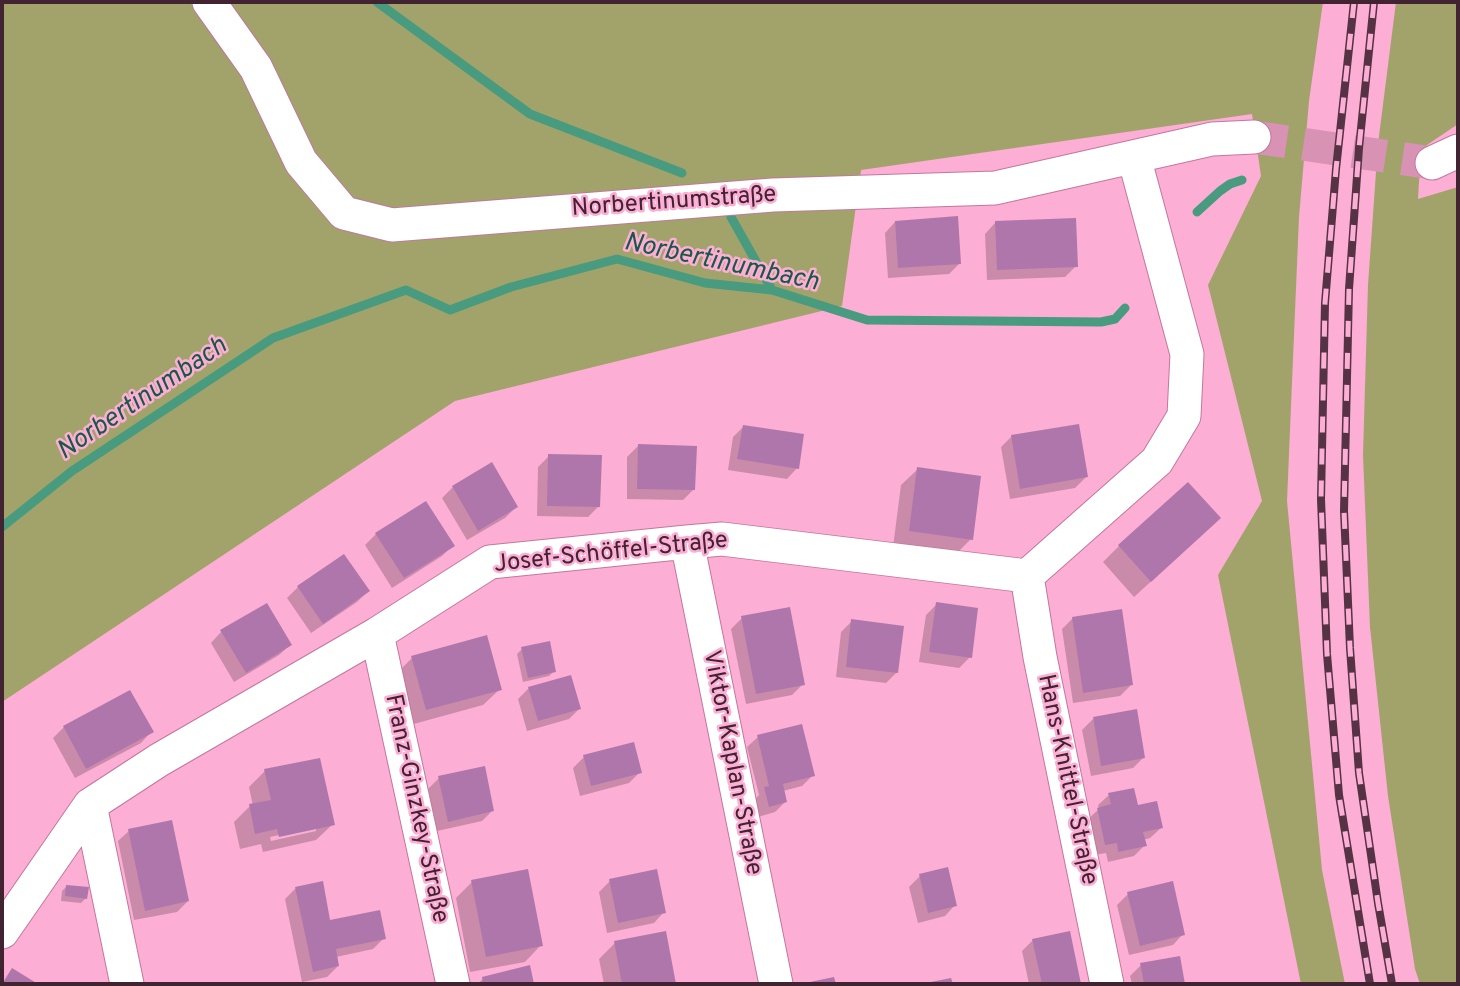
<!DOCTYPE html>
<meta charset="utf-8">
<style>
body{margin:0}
#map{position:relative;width:1460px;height:986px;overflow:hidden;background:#fcaed4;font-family:Overpass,sans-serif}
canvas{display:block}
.frame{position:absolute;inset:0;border:4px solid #412332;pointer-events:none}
</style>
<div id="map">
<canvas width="1460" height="986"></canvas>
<div class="frame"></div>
</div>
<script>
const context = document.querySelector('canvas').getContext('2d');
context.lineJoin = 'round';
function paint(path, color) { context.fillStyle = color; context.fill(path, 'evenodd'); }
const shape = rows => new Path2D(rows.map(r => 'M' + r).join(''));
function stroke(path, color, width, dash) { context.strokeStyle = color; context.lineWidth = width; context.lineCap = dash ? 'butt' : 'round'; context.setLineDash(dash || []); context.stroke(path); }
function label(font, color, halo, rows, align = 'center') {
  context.font = font + ' Overpass,sans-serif'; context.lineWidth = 5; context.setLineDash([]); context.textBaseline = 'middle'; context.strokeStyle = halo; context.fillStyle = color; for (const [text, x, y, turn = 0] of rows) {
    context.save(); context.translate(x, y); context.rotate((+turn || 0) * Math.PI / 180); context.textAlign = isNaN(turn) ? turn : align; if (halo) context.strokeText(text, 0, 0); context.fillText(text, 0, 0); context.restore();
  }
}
const green = shape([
 [2,2,1323,2,1309,101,1299,217,1287,501,1322,870,1345,984,1301,984,1218,575,1262,501,1208,285,1261,176,1252,114,861,170,842,306,455,401,2,702],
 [1396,2,1458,2,1458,124,1421,149,1418,199,1458,187,1458,984,1420,984,1415,969,1388,796,1370,627,1363,455,1368,285,1378,144]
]);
const shadow = shape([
 [895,222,960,263,949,274,888,278,885,233],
 [995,223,1076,266,1065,277,987,280,985,234],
 [744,426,797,468,787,479,728,470,733,437],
 [1012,436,1086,477,1075,488,1010,499,1001,447],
 [638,446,694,489,683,500,627,499,627,457],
 [549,456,598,507,588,517,537,516,538,467],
 [918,469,971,539,955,555,893,547,901,485],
 [453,487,516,507,505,518,467,540,442,498],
 [376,534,453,545,442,556,392,588,365,545],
 [1203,534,1134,597,1103,562,1119,546],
 [298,587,368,591,357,602,311,633,287,598],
 [937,604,970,657,959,668,919,662,926,615],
 [742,618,803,684,792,695,746,704,731,629],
 [1073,618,1131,685,1120,696,1073,703,1062,629],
 [852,621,897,672,886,683,836,677,841,632],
 [221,632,290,645,279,655,234,682,211,643],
 [522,649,554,671,549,676,523,682,517,654],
 [412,658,500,689,483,705,410,725,396,674],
 [529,688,580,708,569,719,527,731,518,699],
 [1093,719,1144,757,1133,768,1091,776,1082,730],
 [64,727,151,732,141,743,75,778,53,738],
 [758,737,813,775,802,786,783,791,785,802,775,812,758,817,754,800,759,795,747,747],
 [584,757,640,772,629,783,580,796,573,768],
 [265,771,333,824,316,840,263,852,261,844,240,849,234,822,250,806,253,806,249,787],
 [316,827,316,831,271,841,270,837],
 [439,778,492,811,482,821,437,831,428,789],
 [1109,795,1136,807,1161,828,1150,838,1143,840,1145,845,1134,856,1108,862,1106,853,1094,855,1087,820,1099,809,1098,805],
 [129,831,188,901,177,912,134,920,118,841],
 [920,876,955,905,945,916,918,923,909,887],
 [610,881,664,912,654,923,607,933,599,892],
 [472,882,541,945,525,962,470,972,456,898],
 [67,886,86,898,81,903,61,901,62,891],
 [296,888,329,922,384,938,373,949,336,957,338,966,327,977,302,982,285,899],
 [1128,894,1183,934,1173,945,1129,955,1117,905],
 [665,933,674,984,604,984,599,959,615,943],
 [1069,933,1079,984,1029,984,1022,951,1033,940],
 [1178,958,1183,984,1132,984,1130,976,1141,965],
 [528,968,532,984,477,984,483,979]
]);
const stream = shape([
 [377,2,530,114,682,173],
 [1197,212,1220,191,1230,184,1242,180],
 [731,217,772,290],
 [2,527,72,471,273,338,406,290,450,310,511,287,617,259,705,283,772,290,867,320,1101,322,1115,319,1125,308]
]);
const building = shape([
 [958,216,961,264,898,268,895,221],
 [1076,218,1078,267,997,270,995,221],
 [1079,424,1088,477,1020,489,1011,435],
 [743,425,804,434,799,469,737,459],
 [638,444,697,446,695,490,637,489],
 [548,454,602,455,600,507,547,506],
 [492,462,518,507,478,531,452,486],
 [917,467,981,476,973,540,909,531],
 [1188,482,1221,518,1151,582,1118,545],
 [426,501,455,546,404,578,375,533],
 [344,554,370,591,323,624,297,586],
 [936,602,978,608,972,658,929,652],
 [267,603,292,645,246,673,220,630],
 [790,607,805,685,756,694,741,616],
 [1122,609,1133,685,1083,693,1072,617],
 [851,619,904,626,898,673,846,667],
 [487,635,502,690,426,710,411,656],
 [550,641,556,672,528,678,521,647],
 [571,675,581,709,538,721,528,687],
 [130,690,154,732,86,769,63,726],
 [1137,709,1145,758,1101,766,1093,717],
 [802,724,815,776,783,784,787,802,769,807,764,787,769,786,757,735],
 [634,742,642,773,591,786,583,755],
 [320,758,335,825,279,837,277,829,255,834,249,804,271,800,264,769],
 [485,766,494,811,448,822,438,776],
 [1134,788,1138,805,1157,801,1163,828,1143,832,1147,846,1118,852,1117,843,1105,845,1097,808,1111,804,1108,793],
 [172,820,189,901,145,911,128,829],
 [948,867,957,906,928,913,919,874],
 [528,869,543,946,486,957,471,880],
 [657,869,666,913,618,923,609,879],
 [323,881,330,920,380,910,386,939,336,949,339,966,313,972,295,887],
 [1173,881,1185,935,1140,946,1127,892],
 [66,885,89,887,87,899,65,896],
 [666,931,676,984,622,984,614,941],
 [1070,931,1081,984,1042,984,1032,939],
 [1180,956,1185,984,1144,984,1140,963],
 [530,965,534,984,483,984,482,977],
 [12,968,38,984,2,984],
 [834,977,836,984,805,984,805,983],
 [951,978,953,984,926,984,926,983]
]);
const minorTunnel = shape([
 [1254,137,1432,163]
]);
const minor = shape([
 [209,2,256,68,301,162,344,213,392,225,773,195,995,188,1212,139,1254,137],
 [1432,163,1458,151],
 [687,542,776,984],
 [1027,576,1040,657,1107,984],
 [377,634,453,984],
 [90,805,127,984],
 [2,932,90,805,159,760,377,634,490,562,687,542,722,539,1027,576,1157,461,1184,416,1187,354,1134,157]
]);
const rail = shape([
 [1354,2,1336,169,1325,303,1321,499,1327,654,1339,795,1370,984],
 [1374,2,1359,148,1349,289,1344,511,1350,648,1359,773,1378,903,1392,984]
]);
const streetNames = [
 ["Norbertinumstraße",674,203,-4],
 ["Josef-Schöffel-Straße",611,554,-6],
 ["Viktor-Kaplan-Straße",731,763,79],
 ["Hans-Knittel-Straße",1066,780,78],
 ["Franz-Ginzkey-Straße",415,809,78]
];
const waterNames = [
 ["Norbertinumbach",721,264,12],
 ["Norbertinumbach",143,400,-34]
];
paint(green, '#a2a36a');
paint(shadow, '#0003');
stroke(stream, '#489b7f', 9);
paint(building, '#af76ab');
stroke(minorTunnel, '#d792b4', 33, [33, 17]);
stroke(minor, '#c1789d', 35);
stroke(minor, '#fff', 33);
stroke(rail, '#553244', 8);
stroke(rail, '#fcaed4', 5, [16]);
label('24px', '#412332', '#fcaed4', streetNames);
label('italic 26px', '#175945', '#fcaed4', waterNames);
</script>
